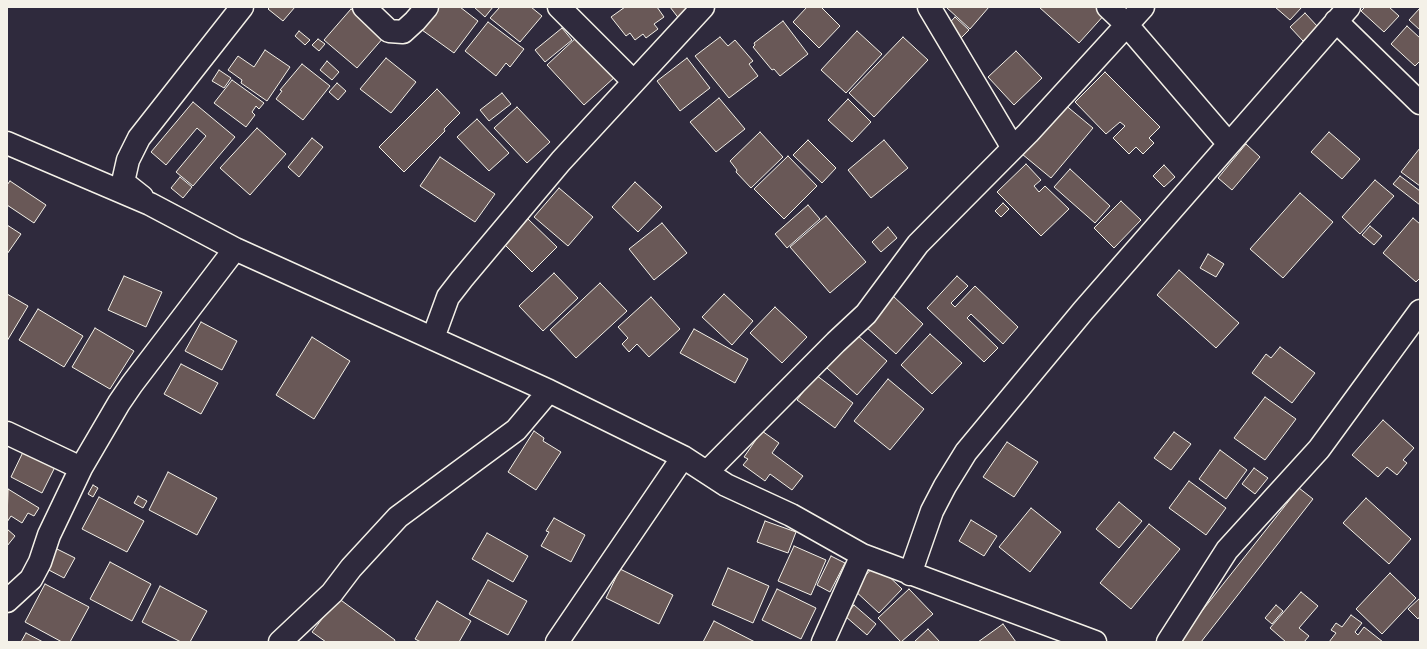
<!DOCTYPE html>
<style>
body{margin:0}
#map{position:relative;width:1427px;height:649px;overflow:hidden;background:#2f2a3d;font-family:"Playpen Sans",sans-serif}
canvas{display:block}
.frame{position:absolute;inset:0;border:8px solid #f4f1e8;pointer-events:none}
</style>
<div id="map">
<canvas width="1427" height="649"></canvas>
<div class="frame"></div>
</div>
<script>
const context = document.querySelector('canvas').getContext('2d');
context.lineJoin = 'round';
function paint(path, color) { context.fillStyle = color; context.fill(path, 'evenodd'); }
const shape = rows => new Path2D(rows.map(r => 'M' + r).join(''));
function stroke(path, color, width, dash) { context.strokeStyle = color; context.lineWidth = width; context.lineCap = dash ? 'butt' : 'round'; context.setLineDash(dash || []); context.stroke(path); }
const building = shape([
 [270,7,295,7,283,21,268,9,270,7],
 [439,7,460,7,478,21,454,53,422,30,439,7],
 [474,7,493,7,485,17,474,7],
 [500,7,531,7,542,16,520,42,490,18,500,7],
 [625,7,657,7,664,17,654,24,658,29,646,38,643,34,635,40,630,33,626,36,611,17,625,7],
 [670,7,696,7,680,20,670,7],
 [807,7,821,7,840,26,819,48,793,22,807,7],
 [946,7,989,7,970,29,946,7],
 [1039,7,1100,7,1106,13,1079,43,1039,7],
 [1275,7,1302,7,1290,20,1275,7],
 [1365,7,1389,7,1399,16,1384,32,1361,11,1365,7],
 [1420,8,1420,30,1409,20,1420,8],
 [351,9,384,37,357,68,324,40,351,9],
 [1305,13,1318,27,1303,41,1290,27,1305,13],
 [955,17,969,30,957,42,944,29,955,17],
 [783,21,808,54,780,76,774,69,772,70,753,47,755,45,754,43,783,21],
 [488,22,524,49,510,67,506,63,496,76,465,51,488,22],
 [1407,26,1420,38,1420,61,1415,66,1391,44,1407,26],
 [562,28,572,40,545,62,535,50,562,28],
 [299,31,310,40,305,45,295,36,299,31],
 [857,31,882,54,846,93,821,70,857,31],
 [578,36,616,76,584,105,547,65,578,36],
 [720,37,728,46,735,40,753,61,749,64,758,76,729,98,695,56,720,37],
 [903,37,928,60,874,117,849,93,903,37],
 [318,39,325,44,319,51,312,45,318,39],
 [265,50,290,67,267,101,241,83,242,80,228,70,238,56,254,67,265,50],
 [1016,51,1042,78,1014,105,988,77,1016,51],
 [386,58,416,82,391,113,360,89,386,58],
 [687,58,710,88,680,111,657,81,687,58],
 [327,61,339,72,332,80,320,70,327,61],
 [302,64,330,86,303,120,276,99,282,91,280,90,302,64],
 [219,70,231,78,224,88,212,81,219,70],
 [1105,72,1160,127,1149,138,1154,143,1143,154,1136,147,1129,154,1113,138,1125,126,1120,122,1106,134,1075,102,1105,72],
 [232,80,264,103,259,109,256,106,252,112,255,115,246,127,214,103,232,80],
 [337,83,346,91,338,100,329,92,337,83],
 [437,89,460,113,444,129,445,131,404,172,379,147,437,89],
 [502,93,511,104,489,121,480,110,502,93],
 [719,98,745,129,716,152,690,122,719,98],
 [848,99,871,122,852,142,828,120,848,99],
 [193,102,235,137,193,186,176,172,206,136,197,128,166,165,151,152,193,102],
 [1064,104,1093,128,1051,178,1022,154,1064,104],
 [517,107,550,142,527,163,494,128,517,107],
 [477,119,509,153,489,171,457,137,477,119],
 [257,128,286,154,250,195,220,168,257,128],
 [760,132,783,157,751,188,736,172,737,170,730,161,760,132],
 [1329,132,1360,159,1342,179,1311,152,1329,132],
 [312,138,323,147,299,177,288,167,312,138],
 [808,140,836,168,822,183,793,155,808,140],
 [884,140,908,168,871,198,848,170,884,140],
 [1246,144,1260,157,1232,190,1218,178,1246,144],
 [1420,148,1420,186,1401,172,1420,148],
 [788,156,817,186,784,219,754,189,788,156],
 [440,157,495,194,475,222,420,186,440,157],
 [1026,164,1041,180,1034,186,1039,192,1045,186,1069,209,1041,236,997,192,1026,164],
 [1164,165,1175,177,1164,187,1153,176,1164,165],
 [1070,169,1110,206,1095,223,1054,187,1070,169],
 [1400,176,1420,191,1420,205,1393,184,1400,176],
 [180,177,192,187,183,198,171,188,180,177],
 [1375,180,1394,196,1360,234,1342,217,1375,180],
 [10,181,46,205,34,223,7,205,7,185,10,181],
 [635,182,662,207,638,232,612,207,635,182],
 [559,188,593,217,568,246,534,217,559,188],
 [1300,193,1333,222,1283,278,1250,249,1300,193],
 [1121,201,1141,220,1114,248,1094,228,1121,201],
 [1003,203,1009,209,1001,217,995,211,1003,203],
 [808,205,820,219,787,248,775,234,808,205],
 [826,216,866,262,830,293,790,247,826,216],
 [1413,218,1420,224,1420,278,1416,282,1383,253,1413,218],
 [528,219,557,247,532,272,504,244,528,219],
 [662,223,687,253,654,280,629,249,662,223],
 [7,225,21,234,7,254,7,225],
 [1370,226,1382,236,1374,245,1362,235,1370,226],
 [888,227,897,238,881,252,872,242,888,227],
 [1208,254,1224,264,1216,277,1200,268,1208,254],
 [1179,270,1239,323,1216,348,1157,295,1179,270],
 [554,273,578,298,543,331,519,306,554,273],
 [124,276,162,292,146,327,108,310,124,276],
 [957,276,968,286,951,303,955,307,975,286,1018,327,1003,344,971,314,967,318,998,348,984,362,927,308,957,276],
 [600,283,627,311,576,358,550,330,600,283],
 [7,294,28,306,7,341,7,294],
 [724,294,753,321,732,345,702,317,724,294],
 [893,296,923,324,896,354,865,326,893,296],
 [651,297,680,329,649,357,637,344,629,352,622,344,628,338,618,327,651,297],
 [775,307,807,337,782,363,750,333,775,307],
 [38,309,83,336,64,367,19,340,38,309],
 [201,322,237,341,222,370,185,351,201,322],
 [95,328,134,351,110,389,72,367,95,328],
 [694,329,748,359,735,383,680,353,694,329],
 [930,334,962,363,932,394,901,365,930,334],
 [857,335,887,361,857,395,827,368,857,335],
 [312,337,350,361,314,419,276,395,312,337],
 [1280,347,1315,373,1292,403,1252,373,1266,354,1271,358,1280,347],
 [181,364,218,383,201,414,164,394,181,364],
 [816,375,853,403,835,428,797,400,816,375],
 [888,379,924,409,890,450,854,421,888,379],
 [1265,397,1296,419,1265,460,1234,438,1265,397],
 [1383,420,1414,448,1403,460,1407,463,1397,475,1387,467,1378,477,1352,455,1383,420],
 [534,431,544,438,543,441,561,452,536,490,508,472,534,431],
 [762,431,779,443,772,453,803,476,792,490,770,474,765,481,743,465,748,459,744,457,762,431],
 [1174,432,1191,444,1171,470,1154,458,1174,432],
 [1007,442,1038,462,1014,497,983,477,1007,442],
 [24,450,56,465,42,493,11,477,24,450],
 [1220,450,1247,470,1226,499,1199,479,1220,450],
 [1254,468,1268,478,1255,494,1242,484,1254,468],
 [168,472,217,498,197,535,149,510,168,472],
 [1189,481,1226,508,1206,535,1169,508,1189,481],
 [93,485,98,488,93,497,88,494,93,485],
 [1299,488,1313,499,1201,642,1181,642,1179,640,1299,488],
 [8,489,39,508,34,516,28,513,22,523,11,516,7,522,8,489],
 [138,496,147,501,143,508,134,503,138,496],
 [99,497,144,521,127,552,82,529,99,497],
 [1366,498,1411,539,1389,564,1343,523,1366,498],
 [1119,502,1142,521,1119,548,1096,529,1119,502],
 [1031,508,1061,532,1030,572,999,547,1031,508],
 [554,518,585,535,571,562,541,546,549,532,546,531,554,518],
 [971,520,997,536,984,556,959,541,971,520],
 [765,521,796,532,788,553,757,542,765,521],
 [1149,524,1180,549,1131,609,1100,583,1149,524],
 [7,529,15,536,7,546,7,529],
 [487,533,528,556,513,582,472,559,487,533],
 [794,546,826,560,811,595,778,581,794,546],
 [55,548,75,558,64,578,45,568,55,548],
 [831,556,845,563,830,592,817,585,831,556],
 [110,562,151,584,132,621,90,599,110,562],
 [876,564,902,589,879,613,853,589,876,564],
 [728,568,769,586,753,623,712,605,728,568],
 [620,569,673,595,659,624,606,598,620,569],
 [1390,573,1416,598,1382,634,1356,609,1390,573],
 [488,580,527,601,508,635,469,614,488,580],
 [45,584,89,607,70,642,62,642,25,622,45,584],
 [160,586,207,611,190,642,181,642,142,622,160,586],
 [777,589,816,608,801,639,762,620,777,589],
 [909,589,933,614,901,642,878,618,909,589],
 [1301,592,1318,606,1299,628,1309,636,1304,642,1286,642,1270,628,1301,592],
 [338,598,395,640,394,642,326,642,312,632,338,598],
 [1420,598,1420,616,1418,619,1408,609,1420,598],
 [437,601,471,621,459,642,421,642,415,639,437,601],
 [854,605,876,624,867,635,845,616,854,605],
 [1276,605,1283,611,1272,624,1265,618,1276,605],
 [1351,615,1362,623,1355,632,1358,635,1364,627,1383,642,1329,642,1336,633,1331,630,1336,623,1342,627,1351,615],
 [714,621,755,642,703,642,714,621],
 [1003,624,1016,642,978,642,1003,624],
 [928,629,940,642,914,642,928,629],
 [26,633,43,642,21,642,26,633]
]);
const minor = shape([
 [364,7,389,31,403,32,415,21,427,7],
 [559,7,634,82],
 [929,7,1013,148],
 [1108,7,1126,24,1229,144],
 [1336,21,1420,103],
 [7,143,150,204,235,249,549,391,683,457,726,485,791,515,862,555,1095,642],
 [142,197,123,182,128,160,139,138,242,7],
 [433,338,448,297,462,279,561,161,703,7],
 [7,433,81,468],
 [707,472,836,342,866,314,918,244,1028,133,1143,7],
 [910,574,932,511,945,486,966,452,1083,311,1349,7],
 [7,601,31,579,40,562,49,535,81,468,119,403,132,384,235,249],
 [280,642,332,593,351,568,398,517,516,430,549,391],
 [557,642,683,457],
 [823,642,862,555],
 [1168,642,1227,550,1319,449,1420,311]
]);
paint(building, '#695857');
stroke(building, '#f4f1e8', 1);
stroke(minor, '#f4f1e8', 25);
stroke(minor, '#2f2a3d', 22);
</script>
